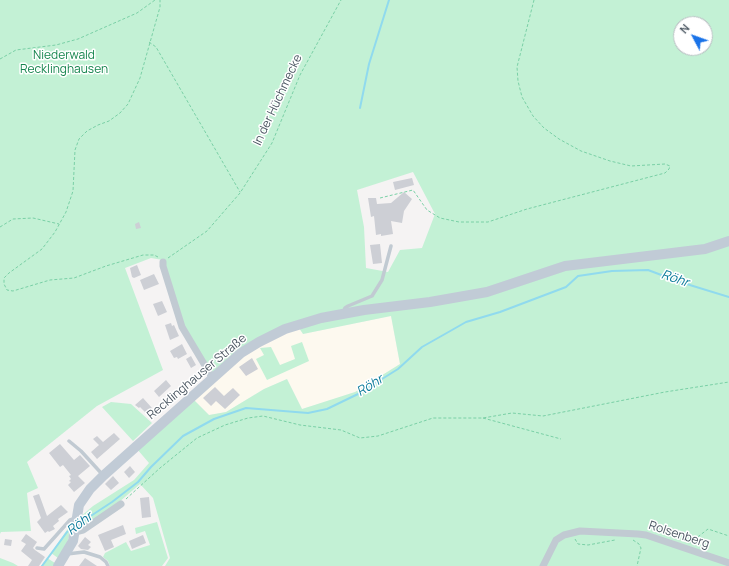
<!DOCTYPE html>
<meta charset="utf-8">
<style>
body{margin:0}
#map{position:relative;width:729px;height:566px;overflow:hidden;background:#f5f3f3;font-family:Manrope,sans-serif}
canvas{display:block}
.north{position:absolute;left:673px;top:16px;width:40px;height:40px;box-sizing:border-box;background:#fff;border:1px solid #b7bbc0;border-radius:50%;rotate:311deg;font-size:11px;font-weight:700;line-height:16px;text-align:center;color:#4a5661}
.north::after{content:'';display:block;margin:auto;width:14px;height:18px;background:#1a73e8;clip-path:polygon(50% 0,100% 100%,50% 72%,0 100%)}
</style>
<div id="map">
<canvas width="729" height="566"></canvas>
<div class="north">N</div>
</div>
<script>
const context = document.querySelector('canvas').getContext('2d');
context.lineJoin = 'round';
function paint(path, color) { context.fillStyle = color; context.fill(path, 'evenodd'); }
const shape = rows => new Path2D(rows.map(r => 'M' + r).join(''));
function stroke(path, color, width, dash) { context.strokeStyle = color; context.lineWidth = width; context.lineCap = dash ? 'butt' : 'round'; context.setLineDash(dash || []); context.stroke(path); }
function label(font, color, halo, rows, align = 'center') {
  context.font = font + ' Manrope,sans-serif'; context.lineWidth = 3; context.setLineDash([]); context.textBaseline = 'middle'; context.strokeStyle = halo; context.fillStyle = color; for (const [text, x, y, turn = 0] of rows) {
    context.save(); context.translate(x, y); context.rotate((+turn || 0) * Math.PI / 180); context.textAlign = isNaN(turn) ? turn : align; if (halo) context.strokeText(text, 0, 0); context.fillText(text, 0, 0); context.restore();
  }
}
const commercial = shape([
 [391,316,400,364,355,392,302,409,287,379,264,389,226,412,209,415,193,399,214,375,295,322,303,334]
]);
const green = shape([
 [0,0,729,0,729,566,165,566,170,558,153,498,140,484,118,503,79,530,80,517,93,506,134,480,149,463,137,449,193,399,209,415,226,412,264,389,287,379,302,409,355,392,400,364,391,316,303,334,295,322,214,375,183,327,163,260,151,258,125,268,163,370,97,406,27,462,38,488,27,493,31,531,1,532,0,534],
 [681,24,705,24,705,48,681,48],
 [413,172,435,214,422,248,400,250,388,272,366,268,364,227,357,190],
 [302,342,309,361,267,380,256,359,264,355,260,348,271,347,280,365,295,359,291,346],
 [111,402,131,404,152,423,133,441,102,407],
 [157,522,168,558,162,566,110,566,108,561,103,557,105,553,126,542,131,551,150,545,145,531,136,534,135,528],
 [71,524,72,526,67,543,58,558,51,553],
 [0,558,13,563,18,566,0,566],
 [47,558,55,563,53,566,41,566]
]);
const stream = shape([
 [360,108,369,64,389,0],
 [80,523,112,502,138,482,151,467,183,436,214,419,246,408,308,413,327,409,358,394,398,369,422,347,452,330,466,322,500,312,566,287,578,276,612,271,648,270,680,282,729,297],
 [42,566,67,532,72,529]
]);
const building = shape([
 [412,178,414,185,395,190,393,182],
 [404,192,412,199,404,211,402,223,391,221,393,234,381,236,381,234,376,235,374,216,371,217,368,198,376,198,377,204,391,203],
 [139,222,141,228,136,229,135,224],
 [380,244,382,263,373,264,370,245],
 [137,265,141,275,134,278,132,277,130,268],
 [154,274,159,284,144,290,140,280],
 [162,301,167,312,158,316,153,304],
 [171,323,172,326,174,325,179,336,170,340,165,325],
 [182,344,187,354,178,359,177,357,174,358,170,351],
 [191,356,196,365,191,368,186,359],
 [252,358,258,369,246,376,239,367],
 [166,380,171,386,159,397,154,391],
 [215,387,224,396,233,388,240,395,225,409,216,401,211,406,203,398],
 [143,398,152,408,146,413,140,407,139,408,135,405],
 [114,433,120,439,97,459,91,452,99,445,93,439,97,436,103,442],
 [60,444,74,460,80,455,90,466,78,476,85,483,74,492,68,485,71,482,69,481,71,479,69,476,71,475,63,465,60,467,49,453],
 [130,466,135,472,129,478,124,472],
 [113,476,119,483,111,490,105,484],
 [39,494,47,516,61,505,68,512,58,519,59,521,53,526,55,529,49,532,48,531,45,533,37,522,41,518,33,496],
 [149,497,151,517,142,518,140,498],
 [123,525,126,534,111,540,114,547,105,551,98,535],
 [26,534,37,542,33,548,35,550,45,557,39,566,28,566,32,560,21,551,26,544,21,541],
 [143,535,146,543,132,549,129,541],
 [85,537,91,542,88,545,91,547,88,550,81,549,78,546],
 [5,539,12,540,11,546,4,545],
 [85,558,97,566,79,566]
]);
const path = shape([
 [149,42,156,47,240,192],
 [0,59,16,50,56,45,78,39,137,13,155,0],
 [380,198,413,190,427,210,440,218,459,222,488,222,527,209,665,173,669,169,670,166,665,164,631,166,610,161,581,151,559,139,544,128,533,116,522,97,518,81,517,67,534,0],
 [0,227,13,219,33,218,59,224],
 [158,257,154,255,143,255,106,266,74,278,50,280,13,291,7,290,4,284,4,278,9,273,42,249,55,232,66,212,73,191,75,150,79,139,87,131,98,125,109,121,120,113,128,104,140,78,160,7,160,0],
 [168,258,207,231,240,193,272,143,300,75,341,0],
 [483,418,561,439],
 [126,499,160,468,197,438,225,425,248,418,263,416,300,425,341,430,360,438,378,436,433,418,483,418,512,413,543,416,665,392,729,382],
 [575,539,578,544,588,545,615,540],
 [633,540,639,544,641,548,637,566],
 [690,543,708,529,729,536]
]);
const lane = shape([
 [343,313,345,308,348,306,372,296,382,280,391,246],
 [69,441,81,451,102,474],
 [37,548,44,549,70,520,76,518],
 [67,554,84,552,100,557,106,562,108,566]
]);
const street = shape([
 [163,262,163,266,182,327,213,379],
 [75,532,83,530,121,504],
 [543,566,556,540,564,535,580,531,638,534,646,535,729,563]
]);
const secondary = shape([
 [58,566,73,541,79,505,90,489,103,476,241,353,259,342,285,329,321,318,364,310,430,302,487,292,565,266,705,249,729,241]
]);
const parkNames = [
 ["Niederwald",64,56],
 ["Recklinghausen",64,70]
];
const streetNames = [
 ["In der Hüchmecke",278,100,-65],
 ["Recklinghauser Straße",197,377,-40],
 ["Rolsenberg",679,535,18]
];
const waterNames = [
 ["Röhr",675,279,18],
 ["Röhr",370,386,-32],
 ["Röhr",80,524,-38]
];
paint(commercial, '#fdf9ef');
paint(green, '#c3f1d5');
stroke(stream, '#90daee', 2);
paint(building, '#cdcfd5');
stroke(path, '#7ad0a6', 1, [3, 2]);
stroke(lane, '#c1cad2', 3.5);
stroke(street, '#c1cad2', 7);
stroke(secondary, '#c1cbd6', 10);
label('12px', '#17864f', '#fff', parkNames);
label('12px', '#4a5661', '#fff', streetNames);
label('italic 13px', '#0c7c9b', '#fff', waterNames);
</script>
